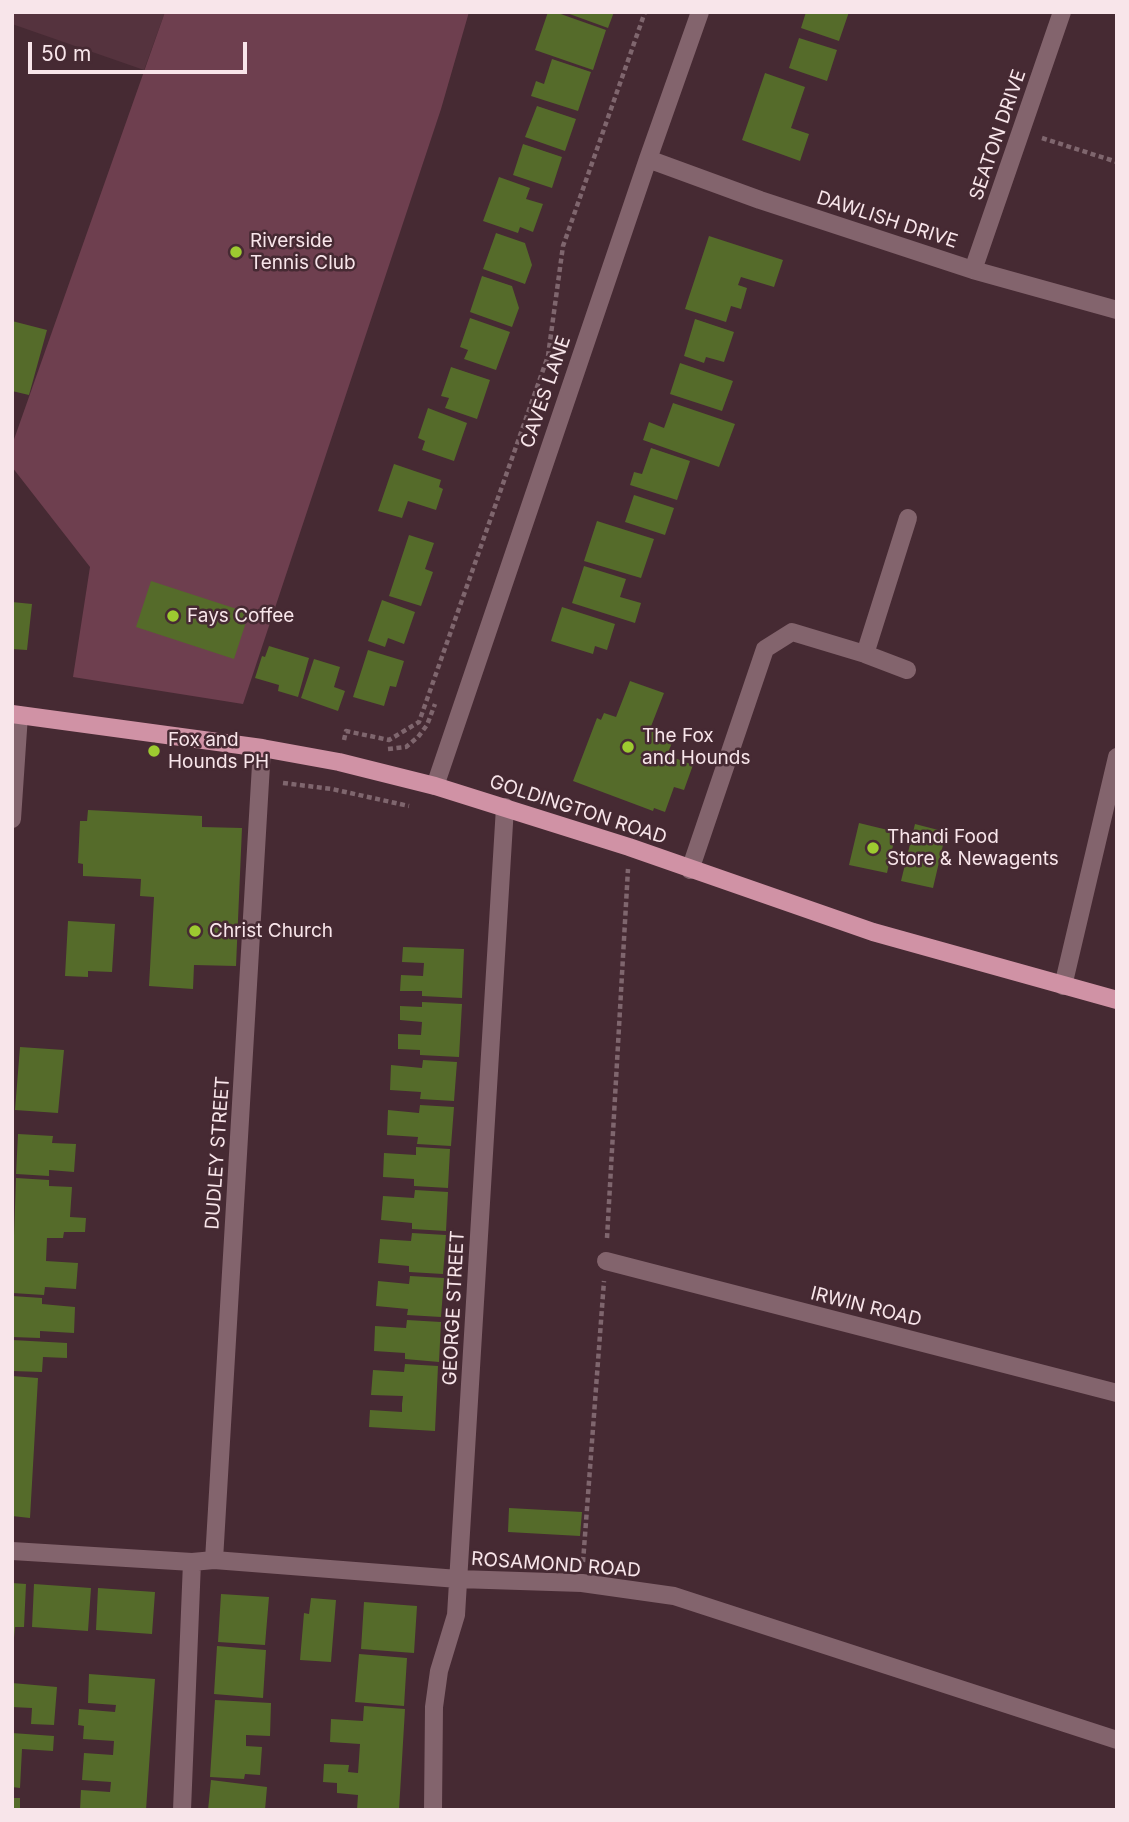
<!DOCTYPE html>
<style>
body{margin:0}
#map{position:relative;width:1129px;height:1822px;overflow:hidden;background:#462a33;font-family:Inter,sans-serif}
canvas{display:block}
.frame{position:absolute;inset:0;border:14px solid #f8e5ea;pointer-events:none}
.scale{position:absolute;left:28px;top:42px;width:219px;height:32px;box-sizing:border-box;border:4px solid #f8e5ea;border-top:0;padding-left:9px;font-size:21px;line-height:24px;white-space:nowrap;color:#f8e5ea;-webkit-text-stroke:5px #462a33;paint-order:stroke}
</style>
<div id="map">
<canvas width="1129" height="1822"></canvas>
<div class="frame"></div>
<div class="scale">50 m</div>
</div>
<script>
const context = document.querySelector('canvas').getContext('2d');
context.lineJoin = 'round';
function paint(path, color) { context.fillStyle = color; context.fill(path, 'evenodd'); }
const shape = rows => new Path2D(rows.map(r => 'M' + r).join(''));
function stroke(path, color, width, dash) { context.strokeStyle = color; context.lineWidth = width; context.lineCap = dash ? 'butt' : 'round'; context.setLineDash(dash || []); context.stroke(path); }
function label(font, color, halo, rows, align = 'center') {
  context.font = font + ' Inter,sans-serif'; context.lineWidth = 5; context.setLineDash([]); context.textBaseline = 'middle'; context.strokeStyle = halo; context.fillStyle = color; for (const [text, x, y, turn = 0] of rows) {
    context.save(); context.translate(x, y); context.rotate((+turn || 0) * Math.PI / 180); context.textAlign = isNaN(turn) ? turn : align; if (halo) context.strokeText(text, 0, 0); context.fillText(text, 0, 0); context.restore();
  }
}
const built = shape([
 [12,12,165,12,144,70,12,24]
]);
const green = shape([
 [165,12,469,12,441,109,243,704,73,677,90,567,12,467,12,445]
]);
const building = shape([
 [548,12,555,12,606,30,593,70,535,50],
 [564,12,614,12,608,28],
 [806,12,849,12,839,41,801,28],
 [799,38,837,50,827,81,789,68],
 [552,59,591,72,578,111,531,96,536,81,544,84],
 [765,73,805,87,791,128,809,134,800,161,742,140],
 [537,106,576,119,565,151,525,137],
 [523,144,562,157,552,188,513,175],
 [499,177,530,188,526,199,543,204,533,232,520,227,518,233,483,221],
 [496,233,525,243,532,265,525,284,483,269],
 [709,236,783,260,774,287,741,277,738,285,747,288,741,309,731,306,726,322,685,309],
 [482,276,512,286,519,308,512,327,470,312],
 [470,318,510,332,496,370,464,359,468,350,460,347],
 [695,319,734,332,724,362,706,357,704,363,684,356],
 [12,321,47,330,29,395,12,391],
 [680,363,733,381,722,411,670,394],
 [451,367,490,380,477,419,445,408,449,398,441,396],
 [673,403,735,424,719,467,643,440,649,422,664,428],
 [428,408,467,423,454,461,422,450,425,441,418,438],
 [651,448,690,461,677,500,630,485,634,472,642,474],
 [394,464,441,480,439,487,443,489,436,510,408,501,402,518,378,511],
 [634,495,674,508,665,535,625,522],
 [597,521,654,539,641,578,584,561],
 [409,535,434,543,425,569,433,572,421,606,389,596],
 [584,566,626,579,620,597,641,603,635,623,572,603],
 [151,581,249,613,234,659,136,627],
 [382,600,415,612,404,644,388,638,385,647,368,641],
 [12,602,32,604,27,650,12,649],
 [562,607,615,624,607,650,595,646,593,654,551,641],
 [269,646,309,658,298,697,278,691,279,685,255,678,262,656,265,657],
 [368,650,404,661,396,687,390,686,384,706,353,697],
 [314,659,340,667,334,687,345,691,338,711,301,698],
 [630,681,664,693,650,729,674,738,667,755,693,765,684,790,674,787,665,812,654,808,653,811,573,781,597,718,601,720,604,713,616,717],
 [88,810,202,816,202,827,242,828,236,966,194,965,193,989,149,986,154,897,140,896,141,879,83,876,83,864,78,863,80,821,87,821],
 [859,823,896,832,887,873,849,865],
 [915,824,946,832,933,888,901,881],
 [68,921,115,924,112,972,88,971,88,977,65,976],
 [403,947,464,949,462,998,422,996,422,991,400,991,401,975,423,976,424,963,402,962],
 [422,1002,462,1004,459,1057,420,1055,420,1050,398,1049,398,1034,421,1035,422,1022,400,1020,400,1006,422,1007],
 [20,1047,64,1050,58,1113,15,1110],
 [423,1060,457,1062,454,1101,420,1099,421,1092,390,1090,391,1065,422,1068],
 [420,1105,454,1107,451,1146,417,1144,418,1137,387,1135,388,1110,419,1113],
 [18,1134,53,1136,52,1143,76,1144,74,1172,49,1170,49,1176,16,1174],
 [416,1147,450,1149,448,1188,414,1186,414,1179,383,1177,384,1153,416,1155],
 [16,1178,49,1180,49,1186,72,1187,70,1217,86,1218,85,1232,64,1232,63,1238,47,1238,46,1261,78,1263,76,1289,45,1287,44,1295,12,1293],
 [415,1190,448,1192,446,1231,412,1229,412,1223,381,1220,383,1196,414,1198],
 [412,1233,446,1235,443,1274,409,1272,409,1266,378,1263,380,1239,411,1241],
 [410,1276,444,1278,441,1317,407,1315,408,1309,376,1306,378,1281,409,1284],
 [12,1296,42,1298,42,1304,75,1307,74,1333,40,1331,40,1338,12,1337],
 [407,1320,441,1322,439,1362,405,1359,405,1353,374,1351,375,1326,406,1328],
 [12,1340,67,1343,67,1358,43,1357,42,1372,12,1371],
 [405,1364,438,1366,435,1431,369,1427,370,1410,402,1412,402,1404,403,1396,371,1395,373,1370,404,1372],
 [12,1376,38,1378,30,1518,12,1516],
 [509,1508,582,1512,580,1536,508,1532],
 [12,1583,26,1584,24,1627,15,1627,14,1638,12,1638],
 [34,1584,91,1588,88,1631,32,1627],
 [98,1588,155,1592,152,1634,96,1630],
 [221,1594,269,1597,265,1645,218,1642],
 [311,1598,336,1600,331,1662,300,1660,304,1613,309,1614],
 [364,1602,417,1606,414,1653,361,1649],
 [217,1646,266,1650,263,1698,214,1694],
 [359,1654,407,1658,404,1706,355,1702],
 [89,1674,155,1679,146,1810,80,1810,81,1790,110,1792,111,1782,82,1780,84,1753,113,1755,114,1741,83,1739,84,1726,78,1725,79,1709,115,1712,116,1705,88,1703],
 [12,1683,57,1687,54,1725,31,1724,32,1708,12,1707],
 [215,1700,271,1703,270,1736,246,1735,246,1746,262,1747,260,1775,245,1774,244,1779,210,1777],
 [364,1706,405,1709,399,1810,357,1810,358,1795,337,1793,337,1783,323,1782,324,1764,349,1765,348,1772,358,1773,360,1744,330,1742,331,1719,363,1721],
 [12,1733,54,1736,53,1751,22,1749,20,1788,12,1787],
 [211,1780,267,1787,265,1810,208,1810],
 [12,1798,20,1798,20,1810,12,1810]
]);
const path = shape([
 [1042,138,1117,162],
 [344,740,346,731,389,740,419,722,548,356,563,246,645,12],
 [388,749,406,747,418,737,427,725,435,704],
 [283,783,332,789,409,806],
 [607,1238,628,869],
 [583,1562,604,1281]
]);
const minor = shape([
 [648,159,760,200,973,270,1117,310],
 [973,270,1062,12],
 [865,654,908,518],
 [435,786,648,159,700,12],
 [12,819,19,715],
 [690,870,765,649,792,632,865,654,907,670],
 [1063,986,1117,757],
 [606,1261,1117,1393],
 [12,1551,192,1562,214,1560,458,1579,582,1583,674,1596,1117,1740],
 [214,1560,262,748],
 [182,1810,192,1562],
 [433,1810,434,1707,439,1671,456,1615,505,807]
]);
const major = shape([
 [12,714,262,748,339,762,435,786,629,847,873,932,1117,1000]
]);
const markers = [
 [236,252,7,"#9dca30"],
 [173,616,7,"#9dca30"],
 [628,747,7,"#9dca30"],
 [154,751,7,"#9dca30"],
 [873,848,7,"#9dca30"],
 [195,931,7,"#9dca30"]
];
const streetNames = [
 ["SEATON DRIVE",998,135,-71],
 ["DAWLISH DRIVE",887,220,18],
 ["CAVES LANE",546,392,-71],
 ["GOLDINGTON ROAD",578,810,18],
 ["DUDLEY STREET",218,1153,-86],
 ["IRWIN ROAD",866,1307,14],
 ["GEORGE STREET",454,1308,-87],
 ["ROSAMOND ROAD",556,1565,4]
];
const poiNames = [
 ["Riverside",250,241],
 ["Tennis Club",250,263],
 ["Fays Coffee",187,616],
 ["The Fox",642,736],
 ["and Hounds",642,758],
 ["Fox and",168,740],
 ["Hounds PH",168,762],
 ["Thandi Food",887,837],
 ["Store & Newagents",887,859],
 ["Christ Church",209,931]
];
paint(built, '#55333e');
paint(green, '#6e3f4f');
paint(building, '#556b2a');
stroke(path, '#7f666e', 4.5, [5, 3.5]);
stroke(minor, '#83646d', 18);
stroke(major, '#d092a5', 18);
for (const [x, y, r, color] of markers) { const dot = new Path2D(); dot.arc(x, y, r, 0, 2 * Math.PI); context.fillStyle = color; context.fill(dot); stroke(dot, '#462a33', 2.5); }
label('19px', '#f8e5ea', '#462a33', streetNames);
label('19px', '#f8e5ea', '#462a33', poiNames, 'left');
</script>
